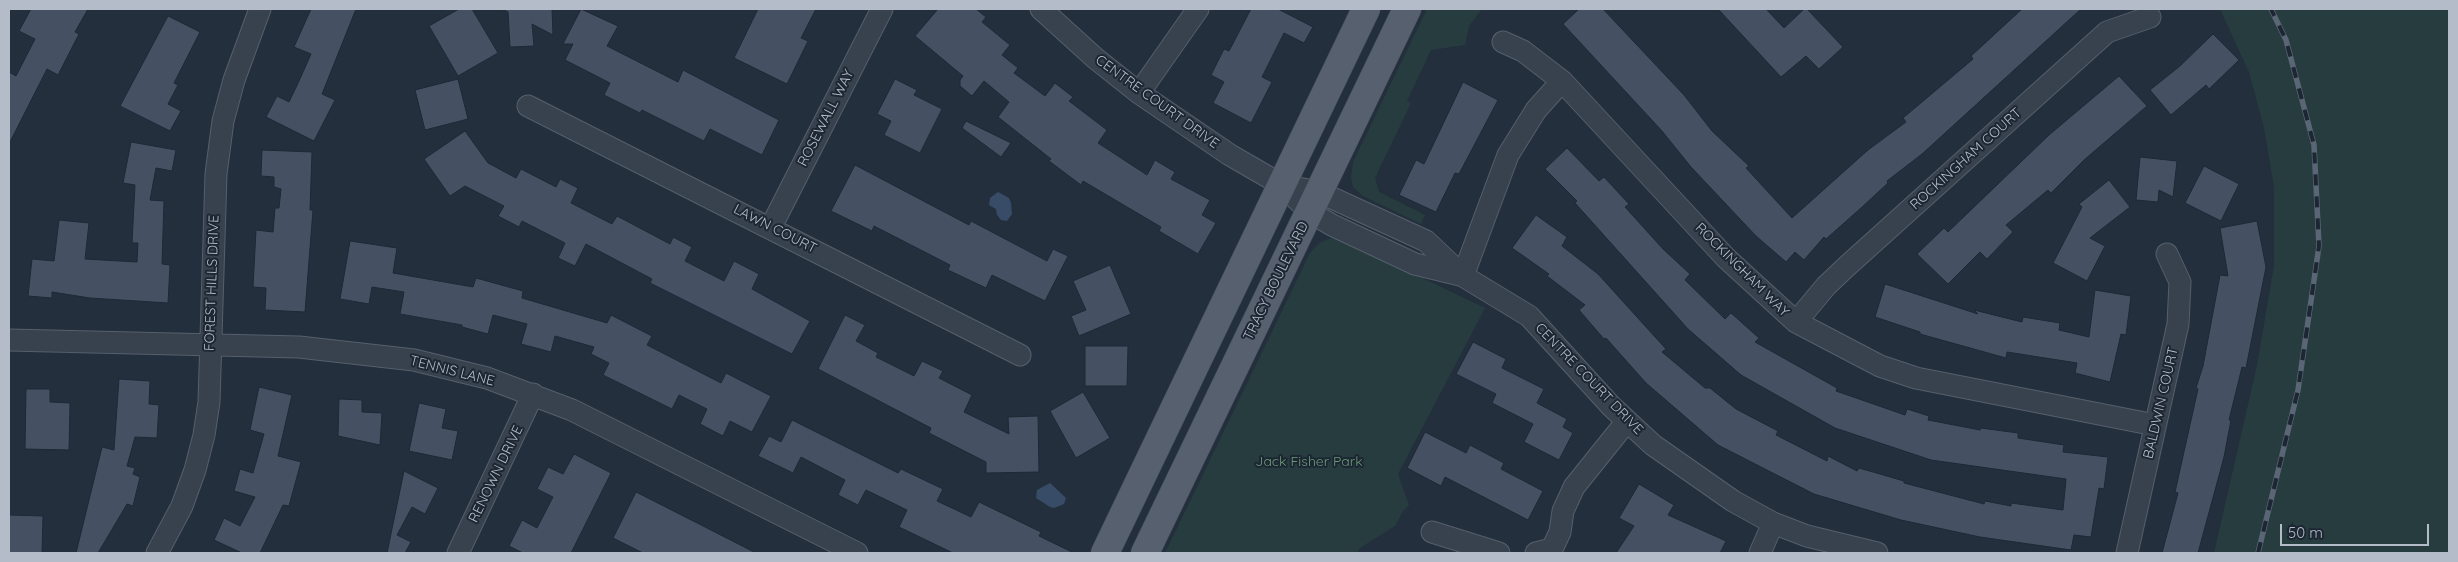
<!DOCTYPE html>
<style>
body{margin:0}
#map{position:relative;width:2458px;height:562px;overflow:hidden;background:#242f3e;font-family:Quicksand,sans-serif}
canvas{display:block}
.frame{position:absolute;inset:0;border:10px solid #b4bcc9;pointer-events:none}
.scale{position:absolute;left:2280px;top:524px;width:149px;height:22px;box-sizing:border-box;border:2px solid #b4bcc9;border-top:0;padding-left:6px;font-size:15px;line-height:18px;white-space:nowrap;color:#b4bcc9;-webkit-text-stroke:4px #1d2633;paint-order:stroke}
</style>
<div id="map">
<canvas width="2458" height="562"></canvas>
<div class="frame"></div>
<div class="scale">50 m</div>
</div>
<script>
const context = document.querySelector('canvas').getContext('2d');
context.lineJoin = 'round';
function paint(path, color) { context.fillStyle = color; context.fill(path, 'evenodd'); }
const shape = rows => new Path2D(rows.map(r => 'M' + r).join(''));
function stroke(path, color, width, dash) { context.strokeStyle = color; context.lineWidth = width; context.lineCap = dash ? 'butt' : 'round'; context.setLineDash(dash || []); context.stroke(path); }
function label(font, color, halo, rows, align = 'center') {
  context.font = font + ' Quicksand,sans-serif'; context.lineWidth = 4; context.setLineDash([]); context.textBaseline = 'middle'; context.strokeStyle = halo; context.fillStyle = color; for (const [text, x, y, turn = 0] of rows) {
    context.save(); context.translate(x, y); context.rotate((+turn || 0) * Math.PI / 180); context.textAlign = isNaN(turn) ? turn : align; if (halo) context.strokeText(text, 0, 0); context.fillText(text, 0, 0); context.restore();
  }
}
const green = shape([
 [1427,9,1482,9,1469,26,1465,45,1431,50,1407,101,1411,103,1375,178,1379,192,1425,215,1421,224,1363,196,1353,187,1351,178,1353,162],
 [2220,9,2449,9,2449,553,2214,553,2257,365,2274,266,2274,187,2264,128,2249,72],
 [1331,238,1343,240,1485,308,1398,474,1409,505,1403,511,1395,526,1360,548,1357,553,1165,553,1310,253,1319,243]
]);
const water = shape([
 [998,192,1009,198,1011,203,1012,214,1007,221,1001,220,997,215,996,209,989,205,990,198],
 [1050,483,1066,498,1064,504,1054,508,1050,507,1036,498,1037,490]
]);
const building = shape([
 [31,9,88,9,75,32,79,34,58,75,47,69,9,144,9,72,16,76,35,39,19,31,31,9],
 [311,9,356,9,322,94,335,100,314,141,266,117,277,96,289,102,299,81,311,54,294,47,311,9],
 [459,9,472,9,498,53,458,76,429,26,459,9],
 [502,9,552,9,553,35,532,24,534,46,510,47,508,12,502,9],
 [581,9,618,26,607,46,678,82,683,70,779,120,762,155,710,129,704,141,642,110,640,113,604,95,610,83,565,60,573,44,563,44,581,9],
 [758,9,816,9,801,38,808,41,787,84,734,58,758,9],
 [938,9,976,9,986,17,982,22,1010,45,1002,55,1018,68,1014,73,1045,96,1055,83,1073,97,1069,101,1107,130,1098,143,1147,175,1155,160,1175,172,1171,179,1210,200,1202,215,1216,223,1198,254,1159,231,1161,227,1083,181,1081,185,1049,161,1051,159,998,117,1009,102,984,81,972,96,960,86,960,80,963,76,915,36,938,9],
 [1251,9,1278,9,1313,27,1304,43,1284,33,1262,77,1272,82,1251,123,1213,103,1224,82,1211,75,1224,49,1229,51,1251,9],
 [1579,9,1603,9,1684,95,1712,131,1749,166,1746,168,1792,218,1868,150,1906,122,1903,118,1973,59,1971,56,2022,9,2081,9,1922,154,1887,181,1888,183,1861,208,1826,239,1824,237,1804,260,1795,252,1786,262,1756,236,1691,167,1662,131,1563,24,1579,9],
 [1718,9,1766,9,1784,28,1804,9,1807,9,1843,47,1819,69,1806,56,1781,77,1718,9],
 [168,16,200,32,174,83,178,85,168,104,181,111,170,131,120,106,168,16],
 [2213,34,2239,60,2209,89,2206,85,2171,115,2150,90,2180,66,2213,34],
 [2119,76,2147,106,2084,160,2051,193,2048,190,2006,225,2013,232,1987,259,1980,252,1948,284,1917,254,1944,228,1948,232,2049,135,2119,76],
 [458,79,468,119,425,130,415,90,458,79],
 [895,79,917,90,914,95,942,109,920,153,884,135,891,121,877,114,895,79],
 [1463,82,1498,100,1459,174,1455,173,1436,212,1399,195,1416,160,1424,164,1463,82],
 [966,121,1011,143,1001,157,962,128,966,121],
 [465,131,488,163,516,178,521,169,556,187,560,179,578,188,571,203,612,224,617,216,670,244,673,237,692,247,685,261,724,281,734,261,759,274,752,289,810,321,792,354,650,283,652,279,586,244,575,266,558,258,565,243,522,221,519,227,498,216,504,206,465,186,450,196,424,159,465,131],
 [131,142,176,150,172,171,156,168,150,200,164,201,162,264,170,265,168,303,90,298,52,292,52,298,28,296,32,259,54,261,59,220,89,223,85,259,137,262,138,243,132,243,135,185,123,183,131,142],
 [1567,148,1599,181,1604,177,1629,204,1625,207,1663,249,1690,274,1685,280,1725,319,1731,313,1759,338,1755,342,1837,388,1836,391,1905,415,1907,409,1929,416,1928,420,1980,430,1981,428,2018,433,2018,438,2064,445,2063,452,2108,457,2104,489,2099,488,2091,537,2074,535,2071,550,1980,537,1901,520,1814,494,1718,445,1646,383,1606,338,1604,339,1579,310,1585,305,1547,276,1549,274,1512,248,1536,215,1567,237,1562,246,1598,274,1666,349,1662,352,1705,388,1710,388,1736,409,1778,431,1776,435,1827,461,1828,456,1857,471,1859,468,1904,481,1904,483,1984,504,1985,501,2011,506,2011,503,2063,510,2066,479,1931,460,1835,428,1741,375,1688,329,1575,203,1577,201,1545,169,1567,148],
 [262,150,312,152,310,210,313,210,305,312,265,310,266,288,253,287,256,230,273,232,275,208,279,208,281,189,274,187,274,177,261,176,262,150],
 [2140,157,2177,161,2173,197,2159,190,2158,202,2136,200,2140,157],
 [855,165,969,225,971,221,1047,261,1053,249,1068,256,1045,301,992,275,986,288,948,270,950,265,874,226,872,231,831,211,855,165],
 [2204,166,2239,184,2221,221,2185,203,2204,166],
 [2109,180,2130,207,2090,238,2105,246,2087,281,2053,263,2082,207,2079,204,2109,180],
 [2257,221,2266,267,2246,368,2242,367,2229,420,2231,420,2224,457,2198,553,2162,553,2178,493,2175,492,2198,389,2196,388,2203,366,2220,275,2228,276,2220,228,2257,221],
 [350,241,397,248,393,273,473,287,476,278,523,291,522,298,607,323,611,315,652,336,647,345,721,383,726,373,771,396,752,432,730,421,723,436,700,424,707,409,679,395,672,409,603,375,609,363,591,354,594,347,555,336,551,352,521,344,527,324,493,315,488,334,462,327,462,325,400,314,404,292,372,287,369,304,340,299,350,241],
 [1110,265,1131,314,1079,336,1071,316,1086,310,1073,281,1110,265],
 [1885,284,1978,314,1974,310,2022,322,2023,317,2060,323,2059,330,2089,337,2095,290,2131,296,2126,335,2121,334,2110,382,2075,373,2077,363,2007,352,2006,358,1920,334,1920,332,1875,317,1885,284],
 [845,315,865,325,856,341,878,353,876,357,914,376,922,361,943,371,939,378,972,395,964,412,1009,434,1008,417,1038,416,1039,472,986,473,986,462,929,433,931,428,818,369,845,315],
 [1473,342,1506,359,1502,368,1544,389,1537,403,1567,419,1563,427,1573,433,1559,460,1524,442,1533,424,1492,403,1496,394,1456,374,1473,342],
 [1085,346,1128,346,1127,386,1085,386,1085,346],
 [119,379,150,381,149,404,159,405,157,438,135,437,127,466,135,468,133,474,140,477,133,506,127,504,98,553,76,553,102,447,114,450,119,379],
 [259,387,292,395,278,456,301,462,289,506,283,505,260,553,242,553,214,540,224,518,240,526,255,497,234,491,240,469,253,473,264,434,250,430,259,387],
 [26,389,50,389,50,402,70,403,69,450,25,449,26,389],
 [1083,392,1110,438,1076,458,1050,411,1083,392],
 [339,399,362,400,362,412,382,413,380,445,338,436,339,399],
 [419,403,446,409,442,428,458,431,452,460,409,451,419,403],
 [792,420,898,473,901,469,943,489,937,501,971,517,979,502,1041,532,1039,536,1074,553,953,553,899,527,907,510,866,490,858,505,838,495,845,480,801,457,793,473,758,456,769,436,781,442,792,420],
 [1425,432,1466,453,1470,445,1504,463,1501,469,1543,491,1528,520,1445,477,1441,486,1407,468,1425,432],
 [574,454,611,473,571,553,523,553,509,546,522,520,537,528,553,497,537,489,548,467,563,474,574,454],
 [404,471,438,488,425,514,412,507,397,535,411,542,405,553,387,553,404,471],
 [1639,484,1674,505,1668,515,1726,541,1720,553,1616,553,1634,526,1619,518,1639,484],
 [636,492,703,526,756,553,643,553,613,538,636,492],
 [9,515,43,516,42,553,9,553,9,515]
]);
const street = shape([
 [1041,9,1095,58,1139,93,1230,155,1282,185,1310,212,1332,225,1415,264,1460,275],
 [1503,42,1523,51,1562,81,1726,258,1796,322,1880,366,1916,378,2155,425],
 [1139,93,1198,9],
 [528,106,1020,355],
 [1282,185,1319,192,1426,241,1463,276,1529,316,1611,406,1653,445,1733,501,1773,523,1807,536,1877,553],
 [771,227,882,9],
 [1463,276,1508,155,1536,110,1562,81],
 [1796,322,1826,286,1846,267,2107,32,2150,17],
 [9,340,299,347,414,360,487,378,572,410,857,553],
 [1432,532,1499,553],
 [157,553,182,506,195,470,204,435,209,402,216,174,223,121,234,80,260,9],
 [458,553,533,394],
 [1536,553,1552,549,1560,532,1563,511,1574,487,1627,421],
 [1760,553,1773,523],
 [2127,553,2178,324,2180,282,2167,254]
]);
const primary = shape([
 [1105,553,1366,9],
 [1145,553,1407,9]
]);
const rail = shape([
 [2258,553,2298,390,2319,246,2314,145,2286,40,2271,9]
]);
const streetNames = [
 ["CENTRE COURT DRIVE",1157,102,36],
 ["ROSEWALL WAY",826,118,-63],
 ["ROCKINGHAM COURT",1966,159,-42],
 ["LAWN COURT",775,229,27],
 ["ROCKINGHAM WAY",1742,270,45],
 ["TRACY BOULEVARD",1276,281,-64],
 ["FOREST HILLS DRIVE",212,283,-88],
 ["TENNIS LANE",452,371,14],
 ["CENTRE COURT DRIVE",1589,379,46],
 ["BALDWIN COURT",2161,403,-77],
 ["RENOWN DRIVE",496,474,-64]
];
const parkNames = [
 ["Jack Fisher Park",1309,462]
];
paint(green, '#263c3f');
paint(water, '#394c67');
paint(building, '#455162');
stroke(building, '#1f2835', 1);
stroke(street, '#565f6c', 23);
stroke(primary, '#414a57', 29);
stroke(street, '#38414e', 21);
stroke(primary, '#56606e', 28);
stroke(rail, '#5a6575', 5.5);
stroke(rail, '#1d2633', 4, [11]);
label('14px', '#b4bcc9', '#1d2633', streetNames);
label('14px', '#6b9a76', '#1d2633', parkNames);
</script>
